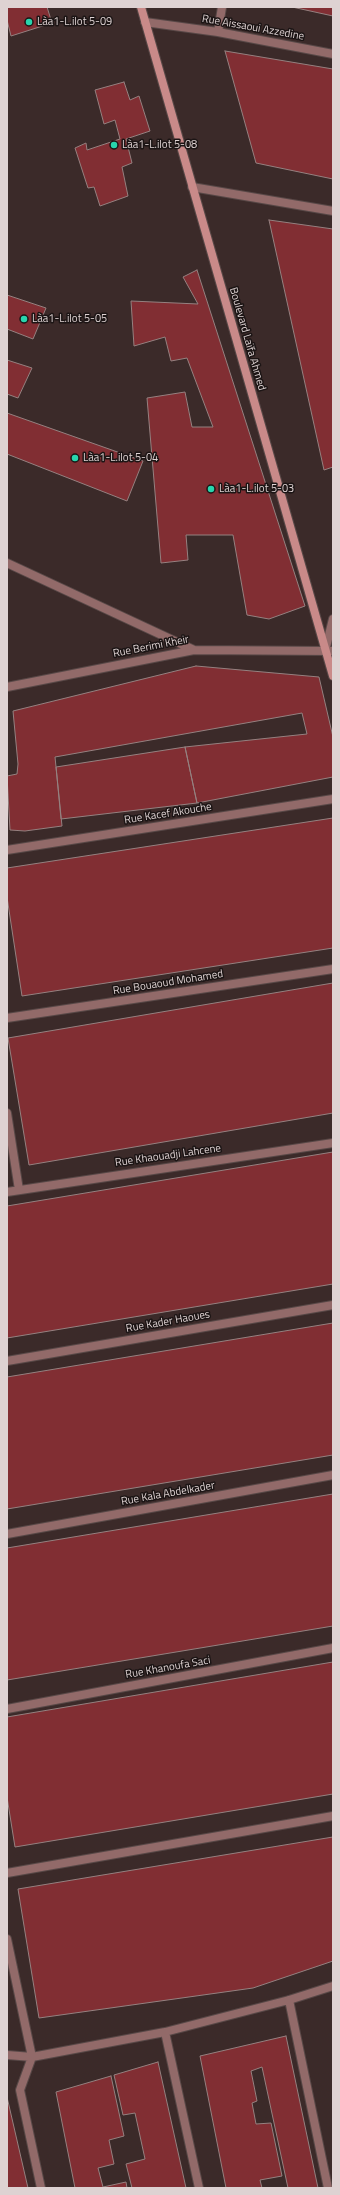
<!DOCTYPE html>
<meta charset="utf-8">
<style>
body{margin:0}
#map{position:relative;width:340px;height:2195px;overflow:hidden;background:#3b2a29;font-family:"Titillium Web",sans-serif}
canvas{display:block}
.frame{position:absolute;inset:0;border:8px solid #ded2d2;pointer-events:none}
</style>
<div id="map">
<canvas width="340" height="2195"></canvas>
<div class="frame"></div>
</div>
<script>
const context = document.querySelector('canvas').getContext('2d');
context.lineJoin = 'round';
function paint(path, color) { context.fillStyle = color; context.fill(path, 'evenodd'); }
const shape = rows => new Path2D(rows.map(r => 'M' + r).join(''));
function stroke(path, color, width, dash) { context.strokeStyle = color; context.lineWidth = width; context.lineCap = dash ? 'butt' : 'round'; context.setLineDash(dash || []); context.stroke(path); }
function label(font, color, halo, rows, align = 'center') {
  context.font = font + ' "Titillium Web",sans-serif'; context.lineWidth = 3; context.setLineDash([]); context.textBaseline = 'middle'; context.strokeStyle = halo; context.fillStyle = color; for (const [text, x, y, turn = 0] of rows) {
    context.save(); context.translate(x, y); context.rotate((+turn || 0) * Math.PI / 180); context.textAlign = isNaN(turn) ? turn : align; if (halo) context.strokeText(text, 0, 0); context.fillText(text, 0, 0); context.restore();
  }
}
const building = shape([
 [7,7,47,7,52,23,11,36,7,20,7,7],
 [292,7,333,7,333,16,292,7],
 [225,51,333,69,333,179,256,163,225,51],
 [124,82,130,100,139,96,150,131,126,139,132,163,122,167,128,196,100,206,94,187,88,188,75,148,86,143,87,150,120,139,115,120,104,124,95,90,124,82],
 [269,220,333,229,333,467,324,470,269,220],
 [197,270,305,606,269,619,247,615,233,535,186,535,188,560,161,563,147,398,185,392,192,427,213,427,187,358,171,361,165,337,134,346,131,301,198,304,183,277,197,270],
 [7,295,46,308,33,339,7,329,7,295],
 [7,360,32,368,18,398,7,394,7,360],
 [7,413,143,461,127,501,7,454,7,413],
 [196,666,319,677,333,737,333,777,197,803,185,747,307,734,302,713,55,757,62,826,25,831,10,830,7,776,17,774,18,764,13,711,196,666],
 [185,747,197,803,61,819,56,767,185,747],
 [333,818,333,948,22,996,7,897,7,868,333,818],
 [333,983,333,1113,29,1165,8,1038,333,983],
 [333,1152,333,1284,7,1338,7,1206,333,1152],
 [333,1323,333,1455,7,1509,7,1377,333,1323],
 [333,1494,333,1626,7,1680,7,1548,333,1494],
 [333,1662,333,1794,15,1847,7,1797,7,1717,333,1662],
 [333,1837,333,1961,253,1988,39,2018,18,1889,333,1837],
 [286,2036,318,2188,288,2188,262,2067,251,2071,257,2101,252,2103,256,2124,271,2123,282,2176,260,2180,262,2188,226,2188,200,2056,286,2036],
 [158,2062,186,2188,132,2188,126,2164,145,2159,135,2113,123,2115,114,2075,158,2062],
 [111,2076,124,2136,109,2140,114,2164,98,2168,103,2187,126,2182,127,2188,75,2188,56,2092,111,2076],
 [7,2097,28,2188,7,2188,7,2097]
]);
const street = shape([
 [145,22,218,32,333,54],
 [218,32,222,7],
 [192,187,333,211],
 [7,563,194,650],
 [325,651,333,619],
 [7,687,194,650,333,651],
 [7,850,333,799],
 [7,1018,333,969],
 [7,1113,19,1190],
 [7,1192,333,1143],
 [7,1361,333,1305],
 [7,1534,333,1475],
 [7,1709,333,1648],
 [7,1873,333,1816],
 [7,1939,32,2057,20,2090,41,2188],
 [289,2000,328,2188],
 [165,2032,199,2188],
 [7,2055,32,2057,165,2032,289,2000,333,1986]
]);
const secondary = shape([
 [141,7,333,676]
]);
const markers = [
 [29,22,4,"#28d5ad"],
 [114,145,4,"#28d5ad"],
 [24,319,4,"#28d5ad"],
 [75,458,4,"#28d5ad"],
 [211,489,4,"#28d5ad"]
];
const poiNames = [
 ["Làa1-L.ilot 5-09",37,22],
 ["Làa1-L.ilot 5-08",122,145],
 ["Làa1-L.ilot 5-05",32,319],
 ["Làa1-L.ilot 5-04",83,458],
 ["Làa1-L.ilot 5-03",219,489]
];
const streetNames = [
 ["Rue Aissaoui Azzedine",253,28,10],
 ["Boulevard Laïfa Ahmed",247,339,74],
 ["Rue Berimi Kheir",151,647,-11],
 ["Rue Kacef Akouche",168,814,-9],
 ["Rue Bouaoud Mohamed",168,983,-9],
 ["Rue Khaouadji Lahcene",168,1156,-8],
 ["Rue Kader Haoues",168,1322,-10],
 ["Rue Kala Abdelkader",168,1494,-10],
 ["Rue Khanoufa Saci",168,1668,-10]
];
paint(building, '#812e33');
stroke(building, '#958180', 1);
stroke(street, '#584847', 10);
stroke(secondary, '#584847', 10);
stroke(street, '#926a69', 8);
stroke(secondary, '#c98a89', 8);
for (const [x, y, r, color] of markers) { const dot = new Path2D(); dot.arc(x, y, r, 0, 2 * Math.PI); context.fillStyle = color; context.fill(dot); stroke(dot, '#1c1515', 1.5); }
label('11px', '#ded2d2', '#1c1515', poiNames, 'left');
label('11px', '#ded2d2', '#1c1515', streetNames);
</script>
